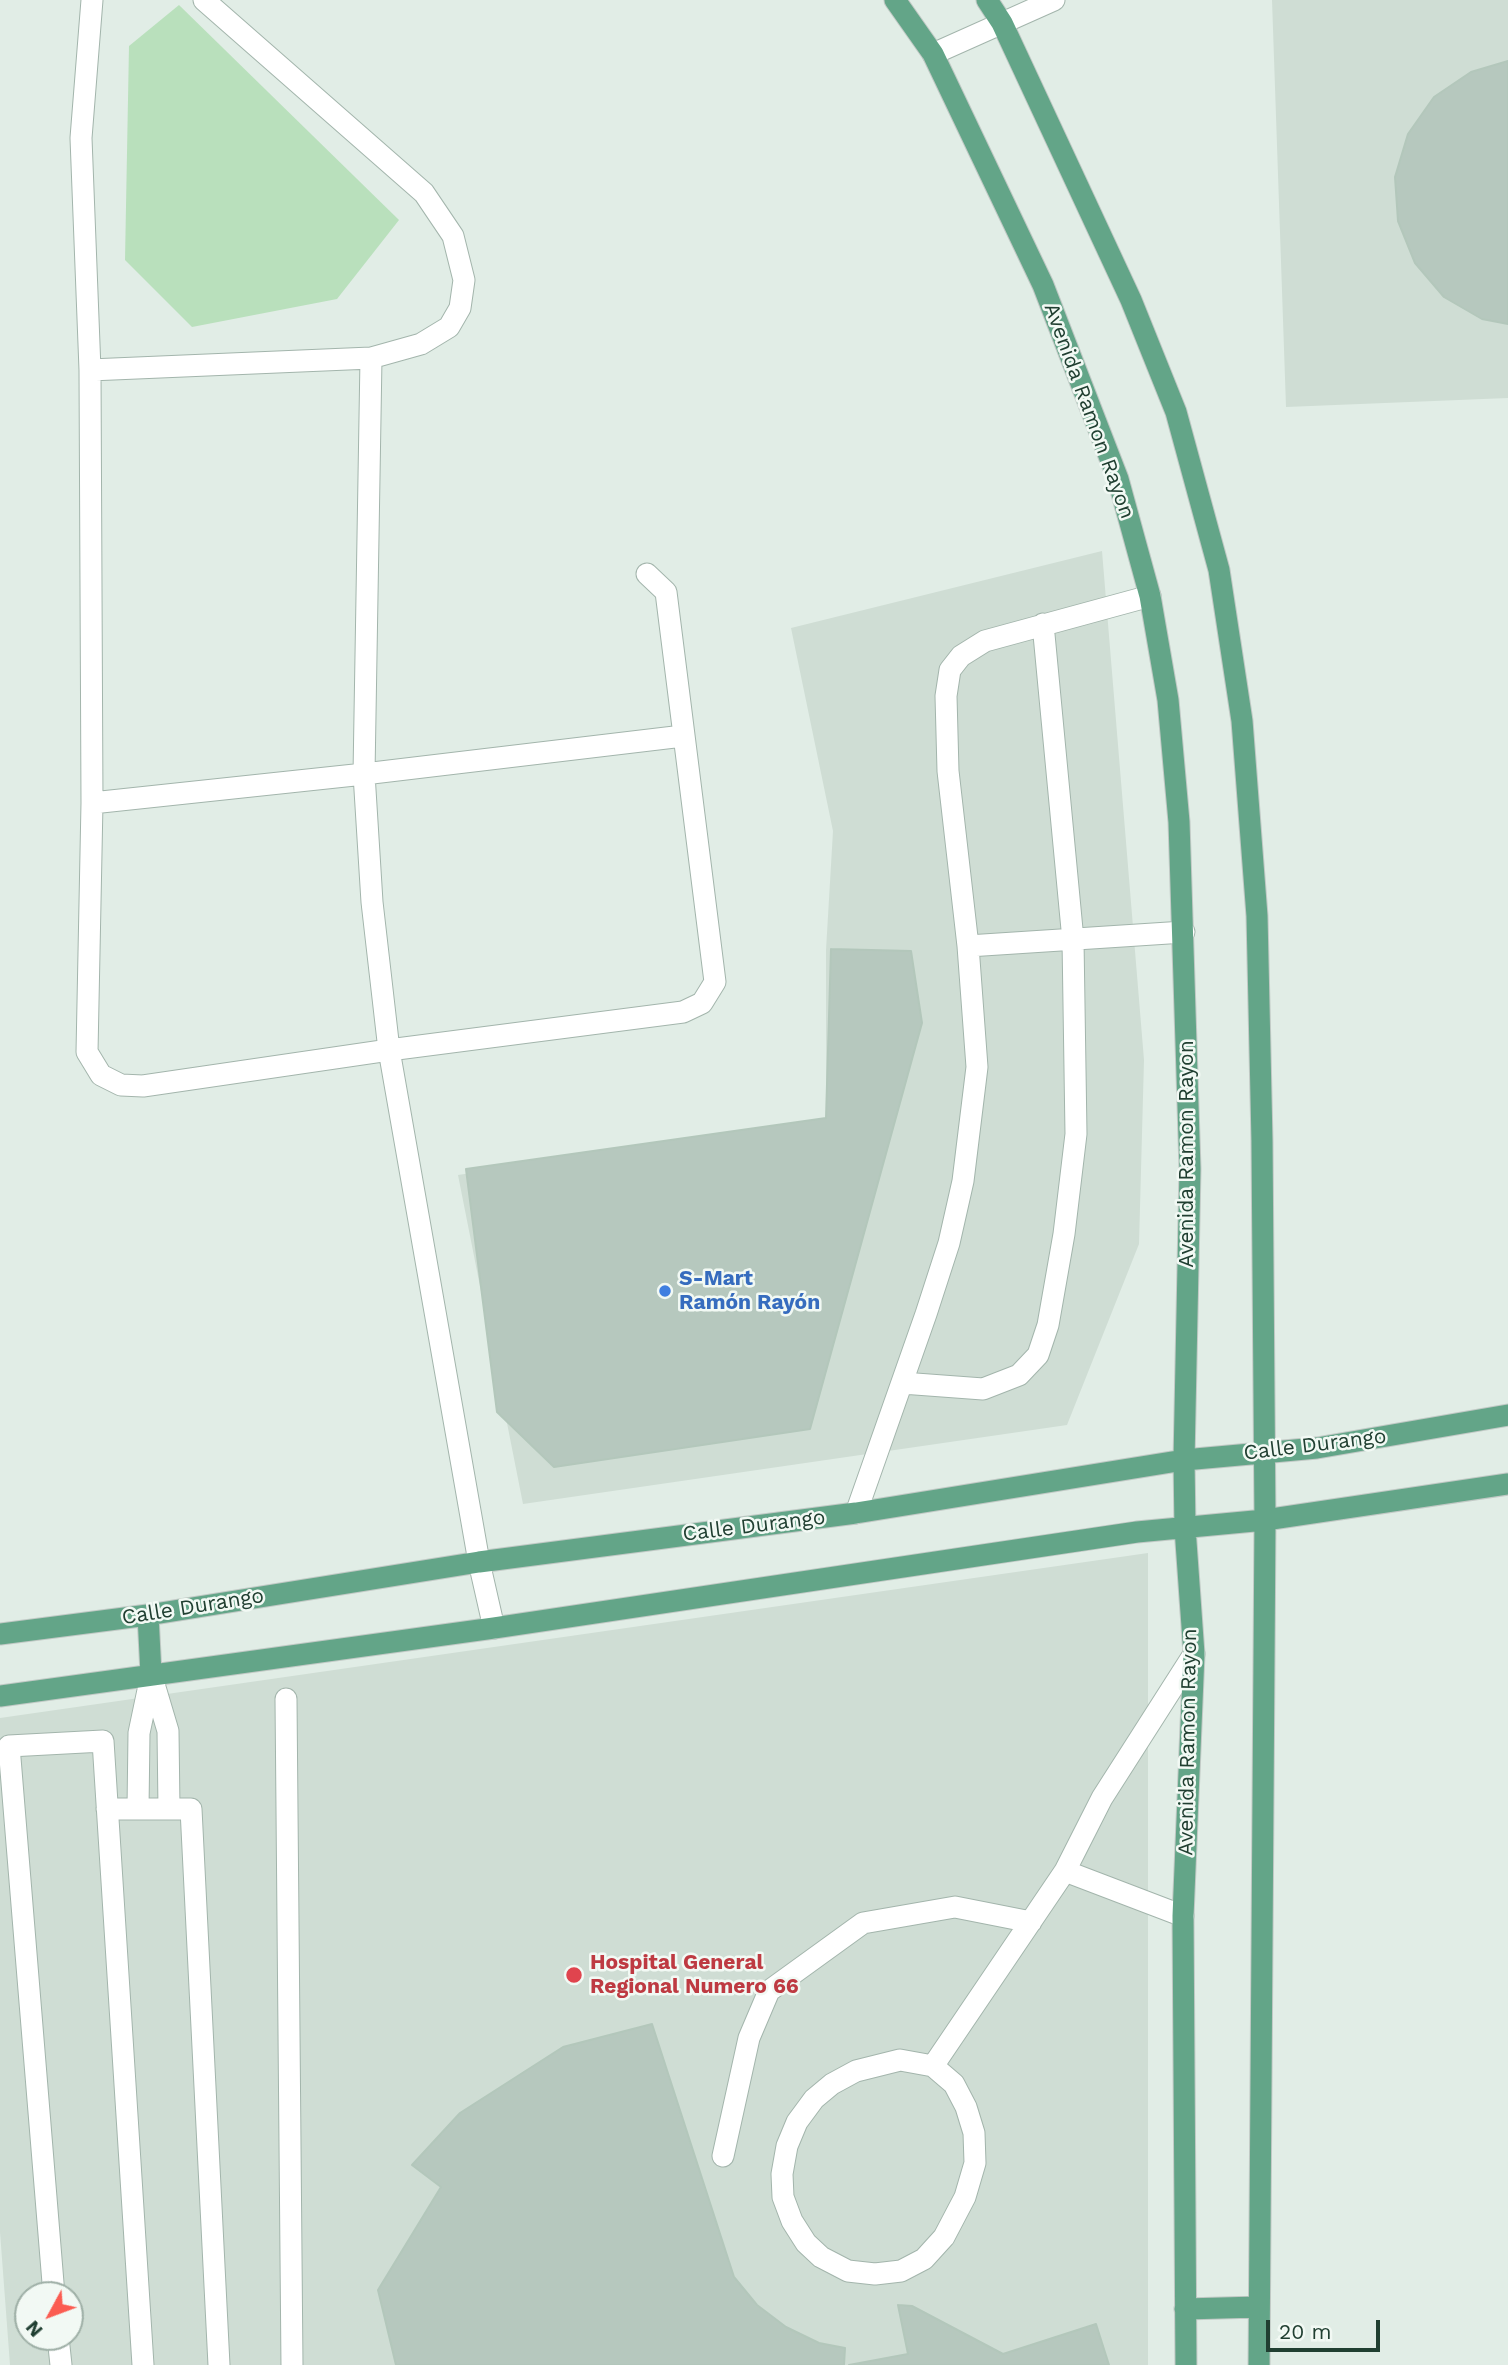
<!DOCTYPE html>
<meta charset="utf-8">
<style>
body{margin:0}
#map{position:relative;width:1508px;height:2365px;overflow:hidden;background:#e1ede6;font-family:"Work Sans",sans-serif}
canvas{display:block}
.north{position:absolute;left:14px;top:2281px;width:70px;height:70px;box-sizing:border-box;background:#f2f9f4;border:2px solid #9eafa6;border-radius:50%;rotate:229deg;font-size:19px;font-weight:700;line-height:28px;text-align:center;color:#203f31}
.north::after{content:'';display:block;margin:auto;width:24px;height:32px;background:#fb5c51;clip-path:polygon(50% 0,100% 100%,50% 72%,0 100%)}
.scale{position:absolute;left:1266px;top:2320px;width:114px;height:32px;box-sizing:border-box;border:4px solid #203f31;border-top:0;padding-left:9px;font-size:21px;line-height:24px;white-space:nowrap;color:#203f31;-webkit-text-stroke:5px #f2f9f4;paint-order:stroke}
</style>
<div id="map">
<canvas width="1508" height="2365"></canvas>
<div class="north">N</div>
<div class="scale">20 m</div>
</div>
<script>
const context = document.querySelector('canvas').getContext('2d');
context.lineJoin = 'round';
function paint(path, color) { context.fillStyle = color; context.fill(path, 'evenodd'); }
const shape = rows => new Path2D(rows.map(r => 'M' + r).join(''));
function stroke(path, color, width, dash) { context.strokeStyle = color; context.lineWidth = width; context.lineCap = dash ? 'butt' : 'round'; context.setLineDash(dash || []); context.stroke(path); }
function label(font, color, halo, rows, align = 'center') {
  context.font = font + ' "Work Sans",sans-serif'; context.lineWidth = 5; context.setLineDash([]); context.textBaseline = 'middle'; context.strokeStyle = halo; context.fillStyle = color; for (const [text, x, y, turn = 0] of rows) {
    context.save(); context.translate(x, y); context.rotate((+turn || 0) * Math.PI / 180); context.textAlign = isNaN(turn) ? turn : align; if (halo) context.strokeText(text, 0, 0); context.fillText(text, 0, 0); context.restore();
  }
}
const built = shape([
 [1272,0,1508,0,1508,398,1286,407],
 [1102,551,1144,1060,1139,1244,1067,1425,523,1504,458,1175,826,1118,826,950,833,831,791,628],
 [1148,1553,1148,2365,10,2365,0,2232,0,1718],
 [28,2295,70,2295,70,2337,28,2337]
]);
const green = shape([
 [179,5,399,220,337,299,192,327,125,260,129,46]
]);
const building = shape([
 [1508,61,1508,324,1482,319,1444,297,1415,263,1398,221,1395,177,1408,134,1434,97,1471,72,1508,61],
 [831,949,911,951,922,1023,810,1429,554,1467,497,1412,466,1169,826,1118,831,949],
 [652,2024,734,2277,757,2305,786,2327,819,2343,845,2348,844,2365,396,2365,378,2290,441,2187,412,2165,460,2113,563,2047,652,2024],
 [898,2305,912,2306,1003,2354,1096,2324,1109,2365,849,2365,908,2354,898,2305]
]);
const minor = shape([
 [92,0,81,138,90,370,92,803,87,1052,101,1075,121,1085,143,1086,389,1050,683,1012,702,1003,715,982,666,592,647,574],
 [933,54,1054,0],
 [371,358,364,774,372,902,389,1050,479,1562,494,1628],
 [90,370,371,358,421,344,449,327,460,308,464,280,453,236,424,193,204,0],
 [92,803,364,774,683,736],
 [968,946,1184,932],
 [902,1383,983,1389,1019,1375,1038,1355,1048,1325,1064,1234,1076,1134,1073,940,1043,624],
 [856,1513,926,1314,949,1243,963,1181,977,1067,968,946,948,771,946,696,950,670,961,656,985,641,1150,596],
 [151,1674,168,1731,169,1809],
 [286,1699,292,2365],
 [107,1809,191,1809,219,2365],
 [138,1809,139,1733,151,1676],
 [1065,1871,1183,1916],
 [933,2066,900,2060,856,2071,832,2084,814,2099,797,2122,787,2146,782,2174,783,2197,792,2221,806,2243,821,2257,848,2271,875,2274,901,2271,924,2259,944,2237,965,2197,975,2163,974,2133,966,2107,954,2084,933,2066,1065,1871,1102,1798,1194,1654],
 [723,2156,749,2038,769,1991,863,1923,955,1907,1031,1922],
 [54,2295,9,1746,103,1741,143,2365],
 [58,2337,61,2365]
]);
const major = shape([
 [895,0,933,54,1043,285,1118,479,1150,596,1168,700,1179,822,1190,1169,1184,1460,1185,1528,1194,1654,1183,1916,1186,2365],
 [987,0,1002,23,1131,300,1176,412,1219,570,1242,721,1257,916,1262,1141,1265,1520,1259,2365],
 [148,1615,151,1674],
 [0,1634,148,1615,479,1562,856,1513,1184,1460,1317,1448,1508,1415],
 [0,1696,494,1628,1137,1532,1265,1520,1508,1484],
 [1185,2309,1258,2307]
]);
const markers = [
 [665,1291,7,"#3f7fe0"],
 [574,1975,9,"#e0444e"]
];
const streetNames = [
 ["Avenida Ramon Rayon",1089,411,70],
 ["Avenida Ramon Rayon",1187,1154,-90],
 ["Calle Durango",1315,1445,-7],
 ["Calle Durango",754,1526,-7],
 ["Calle Durango",193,1607,-9],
 ["Avenida Ramon Rayon",1188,1742,-89]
];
const shopNames = [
 ["S-Mart",679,1279],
 ["Ramón Rayón",679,1303]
];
const healthNames = [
 ["Hospital General",590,1963],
 ["Regional Numero 66",590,1987]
];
paint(built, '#cfddd4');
paint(green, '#b9e0bc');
paint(building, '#b6c8be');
stroke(building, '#b3c7bb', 2);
stroke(minor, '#a3b5ac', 23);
stroke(major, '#c1c9c5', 23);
stroke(minor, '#fff', 21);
stroke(major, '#63a588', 21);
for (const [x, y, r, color] of markers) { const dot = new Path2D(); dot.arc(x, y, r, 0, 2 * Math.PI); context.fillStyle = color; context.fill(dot); stroke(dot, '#f2f9f4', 2.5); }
label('21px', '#203f31', '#f2f9f4', streetNames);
label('bold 21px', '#366cbe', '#f2f9f4', shopNames, 'left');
label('bold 21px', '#be3a42', '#f2f9f4', healthNames, 'left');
</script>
